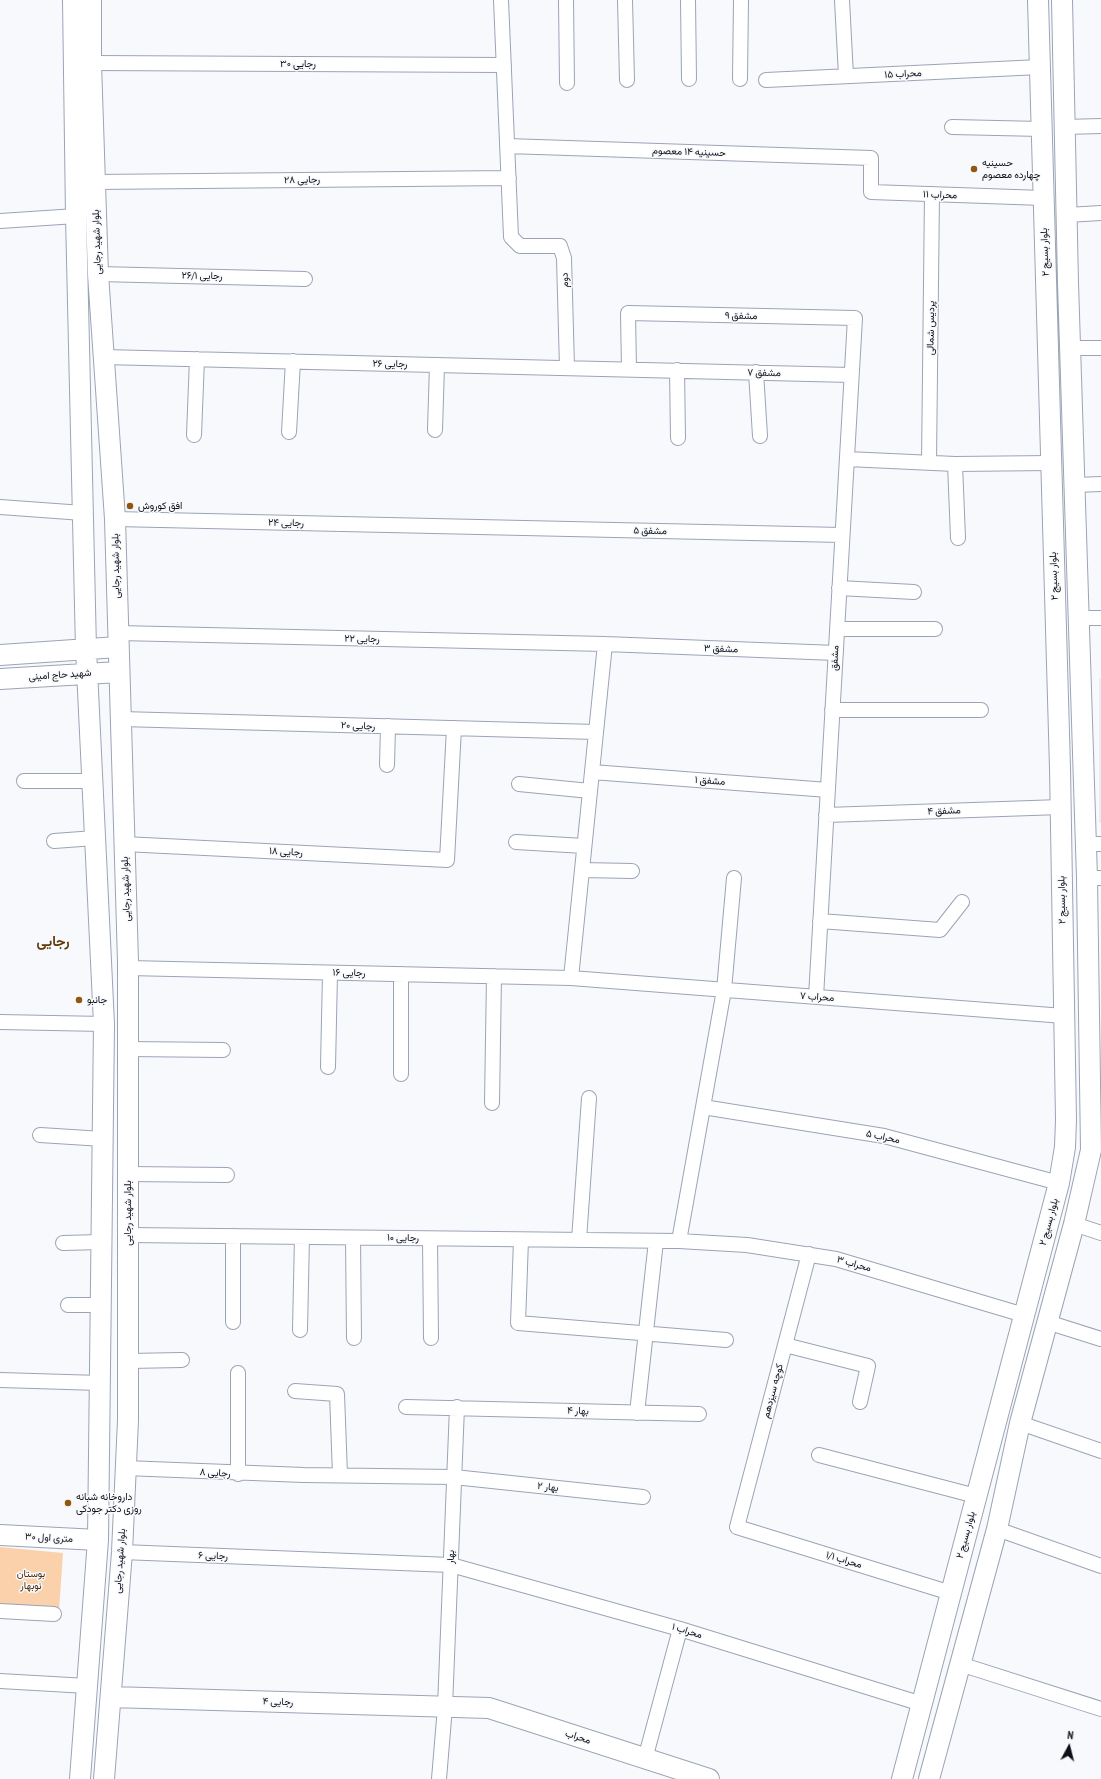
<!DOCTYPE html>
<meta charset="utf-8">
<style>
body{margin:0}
#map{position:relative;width:1101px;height:1779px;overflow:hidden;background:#f7f9fd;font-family:"PT Sans Narrow",sans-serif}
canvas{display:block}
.north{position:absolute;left:1049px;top:1727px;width:40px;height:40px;-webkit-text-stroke:3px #f7f9fd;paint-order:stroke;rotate:7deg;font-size:11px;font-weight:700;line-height:16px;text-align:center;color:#0d1016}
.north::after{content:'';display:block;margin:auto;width:14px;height:18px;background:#0d1016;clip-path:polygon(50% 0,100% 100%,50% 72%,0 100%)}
</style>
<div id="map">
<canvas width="1101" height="1779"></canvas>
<div class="north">N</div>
</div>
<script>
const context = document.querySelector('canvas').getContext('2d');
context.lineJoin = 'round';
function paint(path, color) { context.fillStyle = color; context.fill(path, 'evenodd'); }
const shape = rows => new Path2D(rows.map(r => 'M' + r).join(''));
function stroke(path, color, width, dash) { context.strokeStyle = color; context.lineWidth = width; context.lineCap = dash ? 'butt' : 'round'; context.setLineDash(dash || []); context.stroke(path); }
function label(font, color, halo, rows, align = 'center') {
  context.font = font + ' "PT Sans Narrow",Vazirmatn,sans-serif'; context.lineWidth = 3; context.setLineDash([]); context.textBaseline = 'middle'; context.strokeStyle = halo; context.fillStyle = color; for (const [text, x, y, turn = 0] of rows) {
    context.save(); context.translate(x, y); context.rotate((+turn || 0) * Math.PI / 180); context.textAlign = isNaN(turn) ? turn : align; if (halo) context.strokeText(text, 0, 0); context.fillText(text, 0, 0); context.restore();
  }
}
const built = shape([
 [1099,678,1101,679,1101,823,1099,823]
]);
const green = shape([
 [0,1547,63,1553,59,1611,0,1606]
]);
const street = shape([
 [501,0,511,237,520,246,560,246,564,258,567,368],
 [566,0,567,83],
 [625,0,627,80],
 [688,0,689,79],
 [842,0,846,76],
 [91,63,504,65],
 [740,79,741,0],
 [766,80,1040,67],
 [952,127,1042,129],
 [1065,127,1101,126],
 [507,146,871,158,871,192,1043,198],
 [95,182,509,178],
 [1067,215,1101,213],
 [0,221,76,216],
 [98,274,305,279],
 [1070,348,1101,348],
 [103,357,851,375],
 [629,369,628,313,855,318,816,997],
 [677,370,678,438],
 [756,372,760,436],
 [435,430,437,365],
 [289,432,293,361],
 [194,435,197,359],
 [847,459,955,464,1051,463],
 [929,462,932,194],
 [955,464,958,538],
 [1075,485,1101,484],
 [0,507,83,513],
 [115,519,842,535],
 [839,588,914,592],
 [1078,618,1101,618],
 [837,629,935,629],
 [118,633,605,644,836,653],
 [832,710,981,710],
 [121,719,596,732],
 [387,765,388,726],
 [592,772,828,790],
 [24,781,92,781],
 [519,784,590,791],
 [826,815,1061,807],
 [54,841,95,838],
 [516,842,584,846],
 [124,844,447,860,454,728],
 [1085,844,1101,844],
 [582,870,632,871],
 [1087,878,1101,878],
 [820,921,940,930,962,902],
 [128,968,571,978,1064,1016],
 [571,978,605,644],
 [0,1022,104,1024],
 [128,1049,223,1050],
 [328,1067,330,973],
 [401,1074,401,974],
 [492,1103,494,976],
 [703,1107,884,1136,1059,1183],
 [40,1135,103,1139],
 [128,1174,227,1175],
 [1074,1224,1101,1233],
 [128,1235,679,1241,747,1245,836,1259,1024,1315],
 [233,1236,233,1322],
 [353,1238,354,1338],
 [430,1239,431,1338],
 [521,1240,518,1323,726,1340],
 [579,1240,589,1098],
 [679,1241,724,990,734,878],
 [63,1243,101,1242],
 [809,1254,737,1527,951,1593],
 [68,1305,101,1305],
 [1047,1322,1101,1339],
 [300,1330,302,1237],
 [785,1345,868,1366,860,1402],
 [128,1361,182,1360],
 [238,1373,238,1474],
 [0,1380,100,1383],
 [295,1391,337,1394,340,1475],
 [406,1407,699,1414],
 [637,1413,656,1241],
 [1020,1423,1101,1451],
 [819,1455,976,1496],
 [125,1468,304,1475,454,1477,643,1497],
 [997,1529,1101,1566],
 [122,1552,451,1565,680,1629,922,1704],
 [0,1611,54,1614],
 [960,1664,1101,1709],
 [0,1681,87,1686],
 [645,1759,680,1629],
 [439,1779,445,1707,457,1407]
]);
const secondary = shape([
 [73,0,76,216,86,649,104,1024,98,1540,80,1779],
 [91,0,91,63,98,274,115,519,128,962,128,1420,122,1552,104,1779],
 [0,655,118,647],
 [0,679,119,672],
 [0,1535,98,1540],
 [111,1697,489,1708,709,1779],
 [902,1779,1059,1183,1065,1147,1066,1120,1060,768,1038,0],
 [929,1779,997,1529,1020,1423,1074,1224,1091,1150,1087,878,1068,283,1062,0]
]);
const markers = [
 [974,169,4,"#905711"],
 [130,506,4,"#905711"],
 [79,1000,4,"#905711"],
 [68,1503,4,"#905711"]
];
const streetNames = [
 ["رجایی ۳۰",298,64],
 ["محراب ۱۵",903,74,-3],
 ["حسینیه ۱۴ معصوم",689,152,2],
 ["رجایی ۲۸",302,180,-1],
 ["محراب ۱۱",940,195,2],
 ["بلوار شهید رجایی",97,242,-92],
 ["بلوار بسیج ۲",1045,252,-92],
 ["رجایی ۲۶/۱",202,276,1],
 ["دوم",565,280,-91],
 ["مشفق ۹",741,316,1],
 ["پردیس شمالی",931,328,-89],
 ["رجایی ۲۶",390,364,1],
 ["مشفق ۷",764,373,1],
 ["رجایی ۲۴",286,523,1],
 ["مشفق ۵",650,531,1],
 ["بلوار شهید رجایی",116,566,-91],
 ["بلوار بسیج ۲",1054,576,-92],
 ["رجایی ۲۲",362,639,1],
 ["مشفق ۳",721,649,2],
 ["مشفق",835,658,-87],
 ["شهید حاج امینی",60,675,-4],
 ["رجایی ۲۰",358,726,2],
 ["مشفق ۱",710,781,4],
 ["مشفق ۴",944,811,-2],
 ["رجایی ۱۸",286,852,3],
 ["بلوار شهید رجایی",126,889,-92],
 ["بلوار بسیج ۲",1062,900,-91],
 ["رجایی ۱۶",349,973,1],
 ["محراب ۷",817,997,4],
 ["محراب ۵",883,1137,12],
 ["بلوار شهید رجایی",128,1213,-90],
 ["بلوار بسیج ۲",1049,1222,-75],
 ["رجایی ۱۰",403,1238,1],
 ["محراب ۳",854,1264,16],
 ["کوچه سیزدهم",773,1391,-75],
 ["بهار ۴",578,1411,2],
 ["رجایی ۸",215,1473,3],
 ["بهار ۲",548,1487,6],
 ["بلوار بسیج ۲",966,1535,-75],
 ["۳۰ متری اول",49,1538,3],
 ["رجایی ۶",213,1556,2],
 ["بهار",451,1557,-88],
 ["محراب ۱/۱",844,1560,17],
 ["بلوار شهید رجایی",120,1561,-86],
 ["محراب ۱",687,1631,17],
 ["رجایی ۴",278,1702,2],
 ["محراب",578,1737,18]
];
const poiNames = [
 ["حسینیه",982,163],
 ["چهارده معصوم",982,175],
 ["افق کوروش",138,506],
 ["جانبو",87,1000],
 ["داروخانه شبانه",76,1497],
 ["روزی دکتر جودکی",76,1509]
];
const parkNames = [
 ["بوستان",31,1574],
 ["نوبهار",31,1586]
];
const districtNames = [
 ["رجایی",53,942]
];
paint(built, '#e7ecf6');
paint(green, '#fad1ab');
stroke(street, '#9ba4b5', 16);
stroke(secondary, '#9ba4b5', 22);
stroke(street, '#fff', 14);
stroke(secondary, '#fff', 20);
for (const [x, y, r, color] of markers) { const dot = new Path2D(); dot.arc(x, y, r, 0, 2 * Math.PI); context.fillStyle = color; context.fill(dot); stroke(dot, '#f7f9fd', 1.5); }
label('10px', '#0d1016', '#f7f9fd', streetNames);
label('10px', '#0d1016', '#f7f9fd', poiNames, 'left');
label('10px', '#4e2a00', '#f7f9fd', parkNames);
label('bold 14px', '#5e3706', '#f7f9fd', districtNames);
</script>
